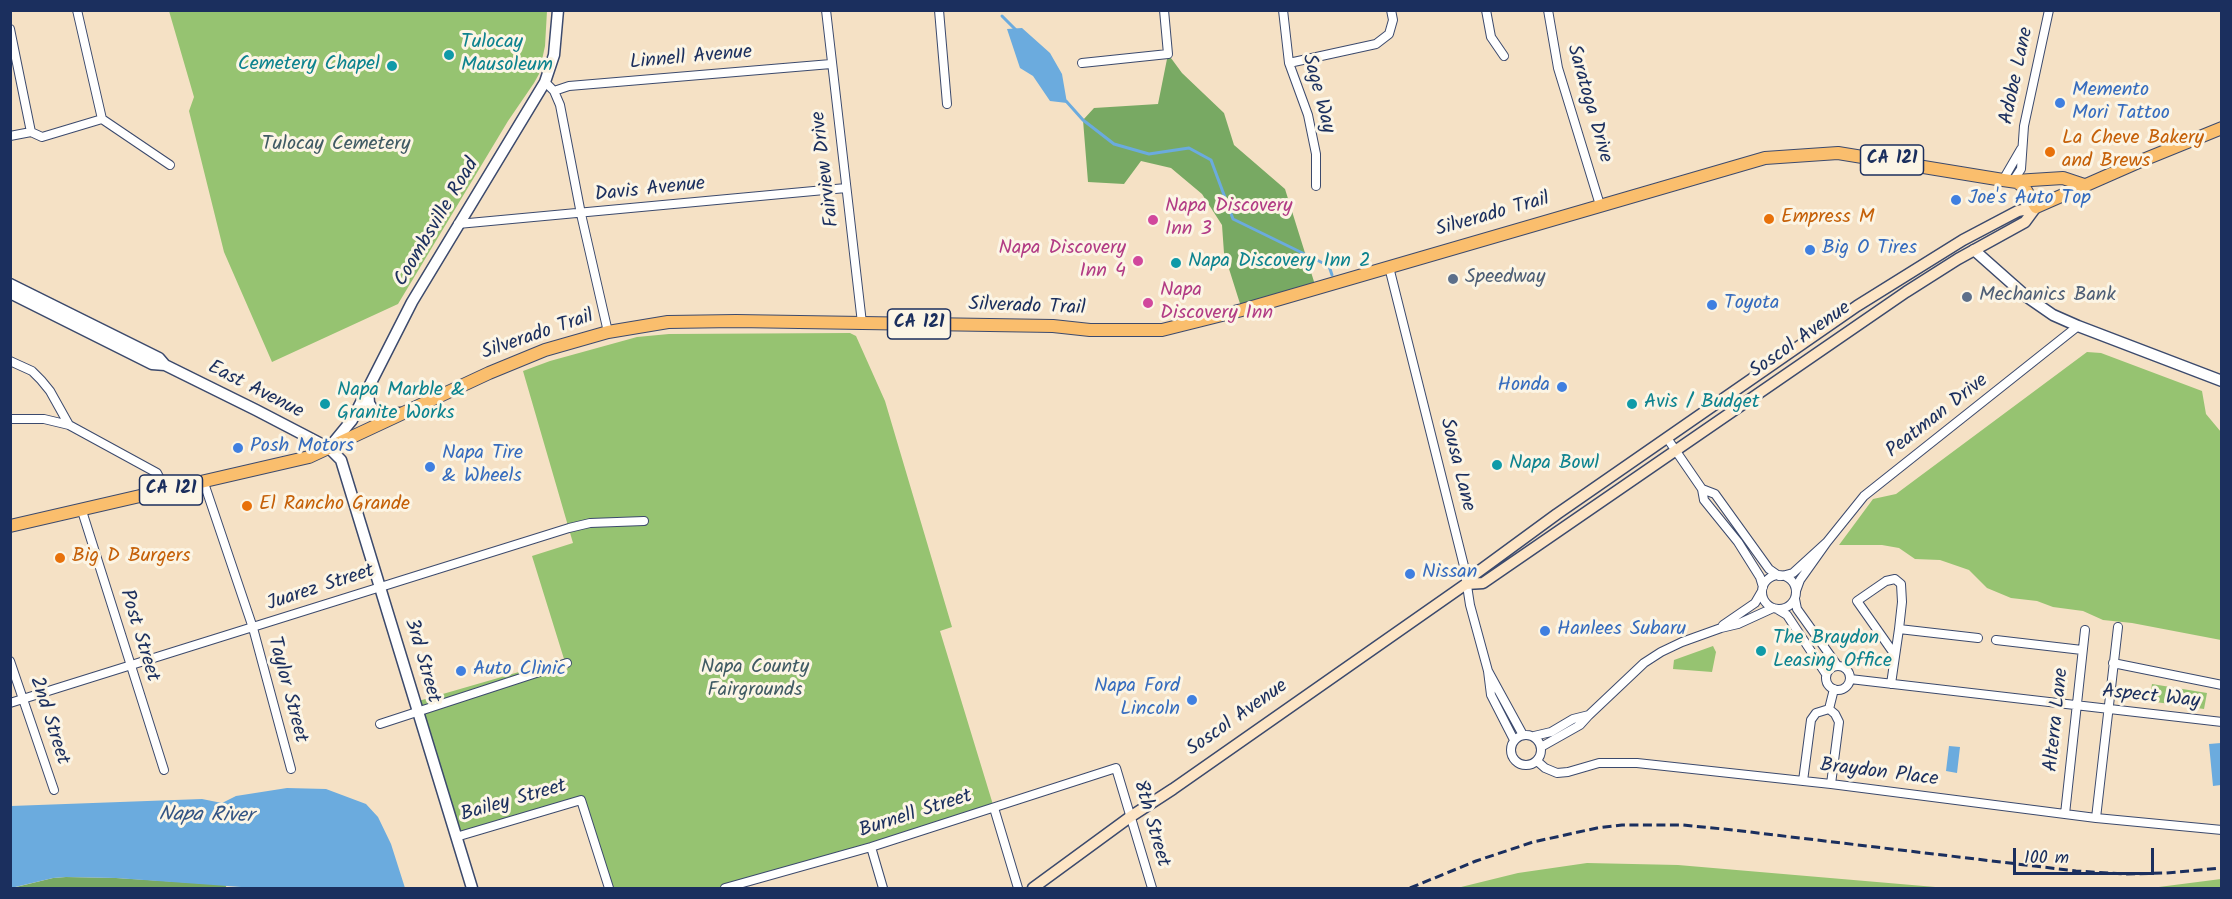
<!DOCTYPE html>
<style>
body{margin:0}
#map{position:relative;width:2232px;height:899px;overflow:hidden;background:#f5e1c5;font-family:Kalam,sans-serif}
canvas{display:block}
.frame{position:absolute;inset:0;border:12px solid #1b2f5e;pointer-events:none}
.scale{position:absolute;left:2013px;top:848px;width:141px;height:27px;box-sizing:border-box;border:3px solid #1b2f5e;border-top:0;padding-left:8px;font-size:18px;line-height:21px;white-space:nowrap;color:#1b2f5e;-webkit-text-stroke:4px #fcf5e5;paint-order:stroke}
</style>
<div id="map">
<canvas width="2232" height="899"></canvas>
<div class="frame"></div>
<div class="scale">100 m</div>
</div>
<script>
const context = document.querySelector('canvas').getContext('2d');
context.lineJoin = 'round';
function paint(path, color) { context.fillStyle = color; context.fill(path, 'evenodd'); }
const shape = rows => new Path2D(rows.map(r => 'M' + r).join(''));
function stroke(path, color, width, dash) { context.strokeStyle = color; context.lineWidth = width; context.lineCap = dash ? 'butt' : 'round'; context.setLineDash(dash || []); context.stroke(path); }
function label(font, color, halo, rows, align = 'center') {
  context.font = font + ' Kalam,sans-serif'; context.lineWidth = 6; context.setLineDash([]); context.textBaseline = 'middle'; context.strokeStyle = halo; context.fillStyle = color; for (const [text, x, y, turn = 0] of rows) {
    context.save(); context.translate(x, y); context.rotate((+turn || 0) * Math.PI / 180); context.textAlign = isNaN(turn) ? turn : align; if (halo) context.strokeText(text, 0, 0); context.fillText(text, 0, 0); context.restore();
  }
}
const green = shape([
 [169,11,547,10,547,11,545,46,539,74,534,83,508,121,398,304,272,362,224,252,189,111,194,97],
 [850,333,856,336,885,401,952,627,940,631,994,808,725,888,609,888,581,800,456,837,415,702,564,659,532,556,573,543,523,371,550,361,637,337,669,334],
 [2087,352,2101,353,2202,391,2206,414,2221,432,2221,640,2132,623,2103,620,2083,611,2053,607,2037,601,2011,598,1987,588,1969,570,1940,560,1915,559,1899,548,1882,545,1839,545,1873,499,1896,494],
 [1713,646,1716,652,1712,672,1673,669,1674,660],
 [2152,684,2207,693,2204,709,2149,701],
 [1587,863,1678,865,1947,888,1457,888,1518,873],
 [2221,879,2221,888,2151,888]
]);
const forest = shape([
 [1168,54,1182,73,1224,113,1234,145,1285,189,1316,288,1242,310,1224,253,1222,225,1202,194,1171,168,1141,161,1124,184,1088,182,1083,120,1094,108,1158,104],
 [66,877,116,878,227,885,225,888,12,888,53,878]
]);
const water = shape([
 [1022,28,1050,53,1062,74,1067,103,1050,101,1033,76,1020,68,1007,29],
 [2221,743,2221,785,2213,786,2209,744],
 [1949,746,1960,747,1957,773,1946,771],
 [287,788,326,789,366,804,378,817,391,844,405,888,255,888,116,878,66,877,53,878,11,888,11,806,202,799,222,803,236,796]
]);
const stream = shape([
 [1002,16,1016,30],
 [1066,101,1083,120,1114,144,1149,154,1189,148,1211,160,1233,219,1329,266,1332,275]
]);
const minor = shape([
 [77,10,102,119],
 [826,10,862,323],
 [939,10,947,104],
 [1283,10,1289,63,1308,115,1316,154,1316,186],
 [1486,10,1491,37,1504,56],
 [1548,10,1558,68,1600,205],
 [10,29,31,132],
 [1082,63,1168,54,1164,10],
 [1289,63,1376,44,1389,34,1393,20,1391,10],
 [545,82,554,91,560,105,581,214,608,332],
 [554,91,569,86,831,64],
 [102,119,170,165],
 [10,136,31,132,42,137,102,119],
 [2003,180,2021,149],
 [2013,181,2021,169,2024,126,2049,10],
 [458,224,846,188],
 [1389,267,1464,566,1470,605,1488,671],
 [10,361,32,371,41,380,50,391,69,425],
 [10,419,44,419,69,425,157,473,166,491],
 [1667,438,1702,489,1704,500,1738,542,1760,577,1763,587],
 [204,483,253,628,291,769],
 [1702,489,1715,494,1769,569,1779,576],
 [82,511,164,770],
 [1827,542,1864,496,2078,326],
 '1762 592a17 17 0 1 1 34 0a17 17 0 1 1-34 0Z',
 [1782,576,1793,573,1827,542,1800,580,1796,591],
 [1795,599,1797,609,1837,665],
 [1777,609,1787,615,1826,674],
 [1723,625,1755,603,1762,591],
 [1899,629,1978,638],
 [1996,640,2082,650],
 [10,661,54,790],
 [2113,663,2222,685],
 '1826 678a12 12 0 1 1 24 0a12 12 0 1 1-24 0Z',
 [1850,679,2222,722],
 [1891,684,1899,629,1902,602,1901,584,1895,579,1886,581,1857,601,1895,655],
 [10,703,569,528,590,523,644,521],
 [1829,709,1835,714,1839,722,1831,784],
 [1829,709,1834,689],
 [1589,715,1644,663,1661,652,1682,642,1721,628,1738,624,1773,608],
 [380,724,567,663],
 '1511 750a15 15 0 1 1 30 0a15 15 0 1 1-30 0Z',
 [1534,736,1551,732,1573,719,1589,715,1580,725,1541,747],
 [1514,740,1491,695,1488,671,1523,735],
 [1537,761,1545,768,1557,773,1568,772,1599,763,1637,763,1831,784,2096,818,2222,830],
 [1803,781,1811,720,1816,713,1829,709],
 [994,808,1018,888],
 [2065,814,2085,630],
 [2096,818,2118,627],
 [456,837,581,800,609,888],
 [871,847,883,888],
 [725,888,871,847,1116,768,1152,888]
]);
const tertiary = shape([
 [1974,250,2027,297,2053,315,2078,326,2222,381],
 [10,284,159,358,165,365],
 [10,293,152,364,165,365,256,410,329,448,341,460,472,888],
 [368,390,369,403,375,413,381,415,400,413],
 [329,448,352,420,412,302,545,82,554,55,558,10]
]);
const secondary = shape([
 [1466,584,1483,583,1906,292,1958,259,2025,222,2036,207],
 [1033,888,1130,817,1173,789,1466,584,1471,577,1557,514,1857,306,1963,240,2018,211,2036,207]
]);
const primary = shape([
 [2015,181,2063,178,2084,185],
 [10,526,309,457,489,373,545,350,608,332,668,322,736,321,1053,326,1090,330,1162,330,1242,310,1765,158,1838,153,2003,180,2017,182,2024,187,2036,207,2143,160,2222,128]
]);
const rail = shape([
 [1410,888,1476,861,1533,842,1597,828,1622,825,1683,825,1733,830,2076,871,2125,874,2166,873,2222,868]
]);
const markers = [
 [449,55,6,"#0f9aa8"],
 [392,66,6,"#0f9aa8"],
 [2060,103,6,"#3f7fe0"],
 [2050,152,6,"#e8710a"],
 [1956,200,6,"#3f7fe0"],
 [1769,219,6,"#e8710a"],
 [1153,220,6,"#d1479c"],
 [1810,250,6,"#3f7fe0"],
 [1138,261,6,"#d1479c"],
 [1176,263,6,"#0f9aa8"],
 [1453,279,6,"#5c6f8a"],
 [1967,297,6,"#5c6f8a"],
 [1148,303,6,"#d1479c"],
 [1712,305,6,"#3f7fe0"],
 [1562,387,6,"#3f7fe0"],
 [325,404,6,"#0f9aa8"],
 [1632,404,6,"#0f9aa8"],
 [238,448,6,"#3f7fe0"],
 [1497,465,6,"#0f9aa8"],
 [430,467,6,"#3f7fe0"],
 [247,506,6,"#e8710a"],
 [60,558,6,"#e8710a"],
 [1410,574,6,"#3f7fe0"],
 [1545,631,6,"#3f7fe0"],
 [1761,651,6,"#0f9aa8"],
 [461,671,6,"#3f7fe0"],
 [1192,700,6,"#3f7fe0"]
];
const shields = [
 [1892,160,63],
 [919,324,63],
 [171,490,63]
];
const shieldNames = [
 ["CA 121",1892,160],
 ["CA 121",919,324],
 ["CA 121",171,490]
];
const cultureNames = [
 ["Tulocay",461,44],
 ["Mausoleum",461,67],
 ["Cemetery Chapel",380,66,"right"],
 ["Napa Discovery Inn 2",1188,263],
 ["Napa Marble &",337,392],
 ["Granite Works",337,415],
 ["Avis / Budget",1644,404],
 ["Napa Bowl",1509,465],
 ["The Braydon",1773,640],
 ["Leasing Office",1773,663]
];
const streetNames = [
 ["Linnell Avenue",691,59,-5],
 ["Adobe Lane",2018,76,-78],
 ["Sage Way",1317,94,75],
 ["Saratoga Drive",1588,104,74],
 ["Fairview Drive",827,169,-97],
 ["Davis Avenue",650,191,-6],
 ["Silverado Trail",1493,216,-16],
 ["Coombsville Road",438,223,-59],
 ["Silverado Trail",1027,308,2],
 ["Silverado Trail",538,336,-19],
 ["Soscol Avenue",1801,341,-35],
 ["East Avenue",255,391,27],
 ["Peatman Drive",1938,417,-38],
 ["Sousa Lane",1456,465,76],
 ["Juarez Street",321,589,-18],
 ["Post Street",138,636,73],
 ["3rd Street",421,661,74],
 ["Taylor Street",286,690,75],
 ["Aspect Way",2151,698,6],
 ["Soscol Avenue",1238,719,-35],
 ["Alterra Lane",2058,720,-84],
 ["2nd Street",48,721,72],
 ["Braydon Place",1879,774,7],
 ["Bailey Street",514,802,-16],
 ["Burnell Street",916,815,-18],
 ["8th Street",1150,824,74]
];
const shopNames = [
 ["Memento",2072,92],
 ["Mori Tattoo",2072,115],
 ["Joe's Auto Top",1968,200],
 ["Big O Tires",1822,250],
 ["Toyota",1724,305],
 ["Honda",1550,387,"right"],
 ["Posh Motors",250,448],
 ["Napa Tire",442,455],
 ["& Wheels",442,478],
 ["Nissan",1422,574],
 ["Hanlees Subaru",1557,631],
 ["Auto Clinic",473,671],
 ["Napa Ford",1180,688,"right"],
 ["Lincoln",1180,711,"right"]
];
const foodNames = [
 ["La Cheve Bakery",2062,140],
 ["and Brews",2062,163],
 ["Empress M",1781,219],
 ["El Rancho Grande",259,506],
 ["Big D Burgers",72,558]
];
const parkNames = [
 ["Tulocay Cemetery",336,146],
 ["Napa County",755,669],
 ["Fairgrounds",755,692]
];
const hotelNames = [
 ["Napa Discovery",1165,208],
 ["Inn 3",1165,231],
 ["Napa Discovery",1126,250,"right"],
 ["Inn 4",1126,273,"right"],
 ["Napa",1160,292],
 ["Discovery Inn",1160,315]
];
const serviceNames = [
 ["Speedway",1465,279],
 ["Mechanics Bank",1979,297]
];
const waterNames = [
 ["Napa River",206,817,1]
];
paint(green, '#96c371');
paint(forest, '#78a963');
paint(water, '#6babde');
stroke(stream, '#6babde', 3);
stroke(minor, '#3c4a6d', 10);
stroke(tertiary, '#3c4a6d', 13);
stroke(secondary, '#3c4a6d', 13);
stroke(primary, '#3c4a6d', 14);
stroke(minor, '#fff', 8);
stroke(tertiary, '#fff', 10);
stroke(secondary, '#fde5c5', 10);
stroke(primary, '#fabe6d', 12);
stroke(rail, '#1b2f5e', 3, [9, 4.5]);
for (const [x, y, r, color] of markers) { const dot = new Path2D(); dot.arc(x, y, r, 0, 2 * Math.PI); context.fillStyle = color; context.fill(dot); stroke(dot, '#fcf5e5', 2); }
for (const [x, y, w] of shields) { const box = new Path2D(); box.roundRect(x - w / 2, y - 15, w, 30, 4.5); context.fillStyle = '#fcf5e5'; context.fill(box); stroke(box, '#1b2f5e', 1.5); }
label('bold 18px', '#1b2f5e', null, shieldNames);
label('20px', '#0d838f', '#fcf5e5', cultureNames, 'left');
label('20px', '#1b2f5e', '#fcf5e5', streetNames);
label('20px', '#366cbe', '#fcf5e5', shopNames, 'left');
label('20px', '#c56008', '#fcf5e5', foodNames, 'left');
label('20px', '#405b64', '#fcf5e5', parkNames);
label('20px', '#b23c85', '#fcf5e5', hotelNames, 'left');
label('20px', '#4e5e75', '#fcf5e5', serviceNames, 'left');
label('italic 21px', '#335484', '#fcf5e5', waterNames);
</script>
